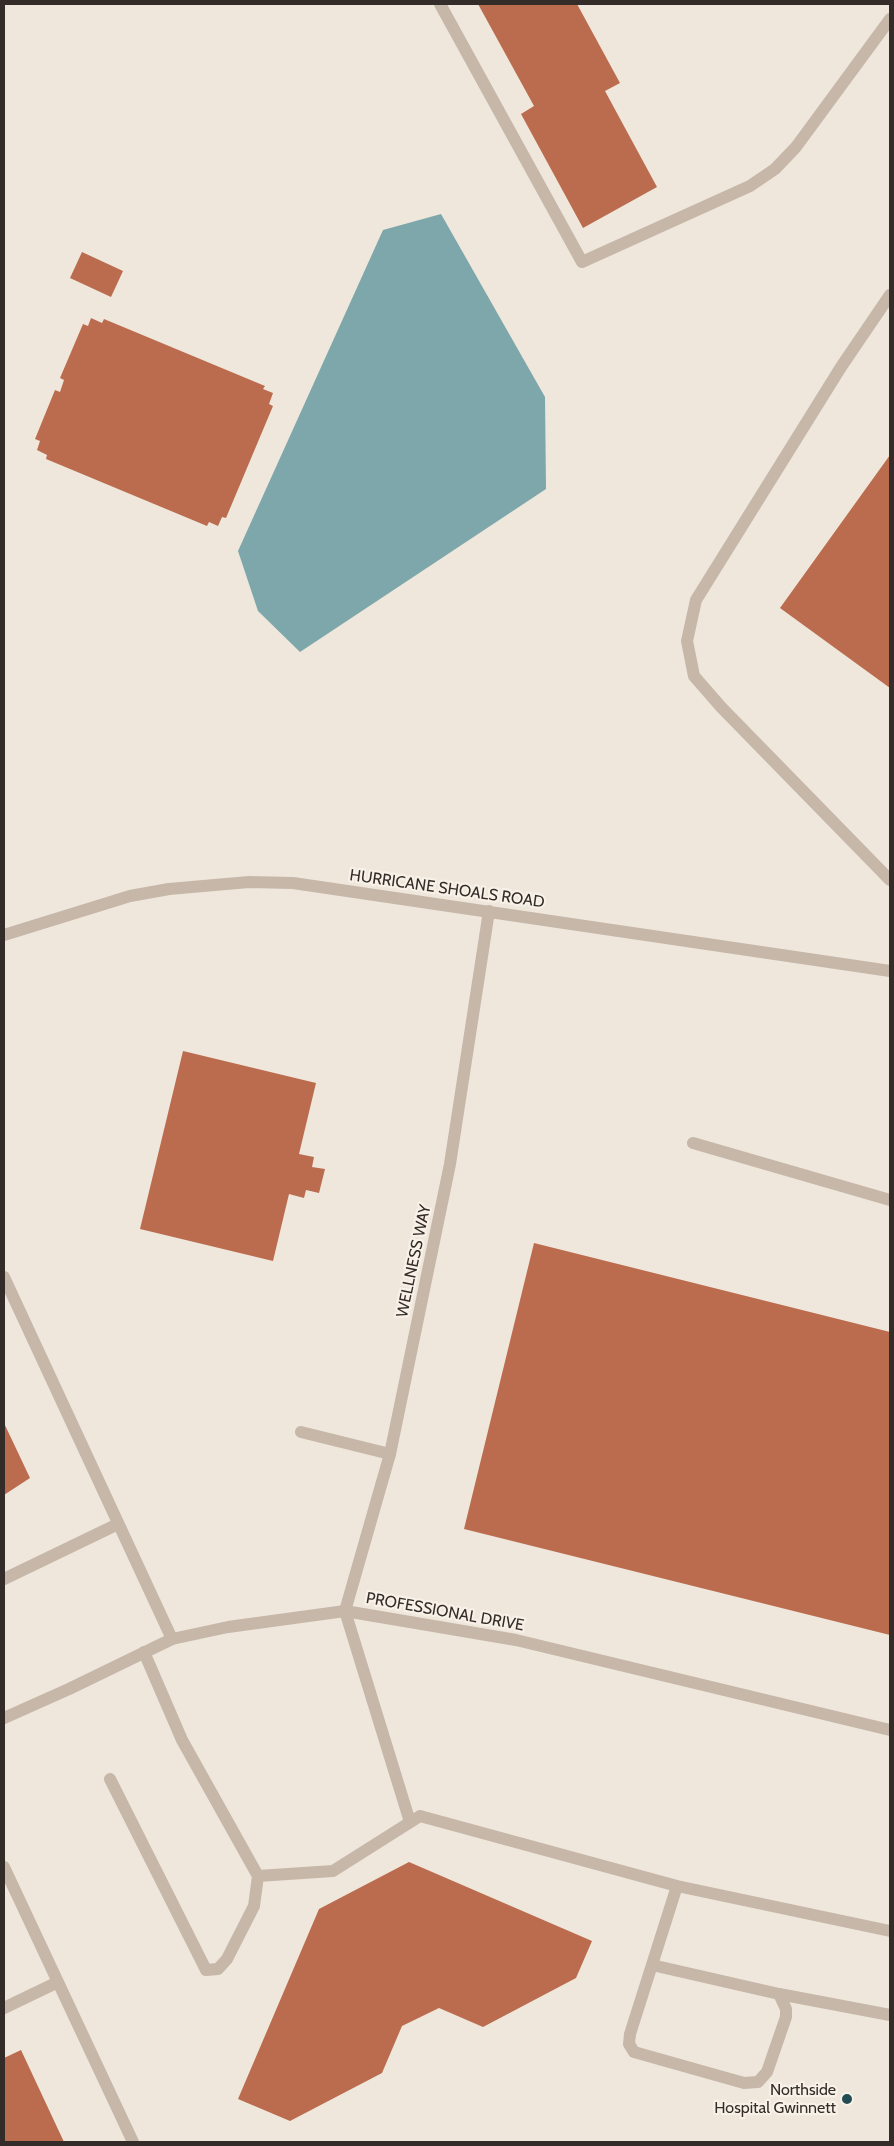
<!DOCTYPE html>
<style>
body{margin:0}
#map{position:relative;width:894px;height:2146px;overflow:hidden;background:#efe7dc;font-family:Cabin,sans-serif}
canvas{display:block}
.frame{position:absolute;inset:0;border:5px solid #342c28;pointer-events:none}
</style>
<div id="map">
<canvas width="894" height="2146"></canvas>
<div class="frame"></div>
</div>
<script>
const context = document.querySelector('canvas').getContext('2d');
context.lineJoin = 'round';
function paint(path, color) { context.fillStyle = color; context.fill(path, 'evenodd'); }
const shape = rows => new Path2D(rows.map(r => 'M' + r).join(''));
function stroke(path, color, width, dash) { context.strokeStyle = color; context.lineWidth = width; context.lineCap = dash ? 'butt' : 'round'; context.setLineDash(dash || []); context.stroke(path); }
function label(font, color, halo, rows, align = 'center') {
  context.font = font + ' Cabin,sans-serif'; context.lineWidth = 4.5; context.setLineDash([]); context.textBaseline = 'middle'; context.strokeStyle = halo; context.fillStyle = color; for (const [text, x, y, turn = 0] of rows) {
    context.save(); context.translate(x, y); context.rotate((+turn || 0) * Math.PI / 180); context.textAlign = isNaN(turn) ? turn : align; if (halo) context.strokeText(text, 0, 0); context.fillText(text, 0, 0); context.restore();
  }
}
const water = shape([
 [441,214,545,397,546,489,300,652,258,611,238,551,383,230]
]);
const building = shape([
 [478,4,577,4,620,83,605,91,657,187,583,228,521,114,534,106],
 [82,252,123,271,111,297,70,278],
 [91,318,102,323,104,319,265,386,263,389,273,393,269,404,273,406,226,518,222,517,218,526,209,522,207,526,46,459,47,455,37,450,40,441,35,439,55,390,60,392,64,380,60,378,83,324,88,326],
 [890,455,890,688,780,608],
 [183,1051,316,1083,299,1154,314,1157,312,1167,325,1169,319,1193,306,1190,304,1198,289,1194,273,1261,140,1229],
 [534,1243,890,1332,890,1635,464,1529],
 [4,1423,30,1478,4,1495],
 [409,1862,592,1941,576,1978,483,2027,439,2008,402,2026,382,2073,290,2121,238,2099,319,1909],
 [21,2050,64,2142,4,2142,4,2058]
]);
const service = shape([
 [440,4,582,262,750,186,775,169,796,147,890,19],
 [890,295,841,367,696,600,687,641,694,676,721,707,890,880],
 [693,1143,890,1200],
 [4,1277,172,1639],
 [301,1432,390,1454],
 [4,1579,118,1524],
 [345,1611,410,1822],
 [144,1652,182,1740,258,1876,333,1871,420,1816,677,1886,890,1931],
 [110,1779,206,1970,218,1969,227,1959,254,1906,258,1876],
 [4,1867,133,2142],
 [652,1965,779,1994,786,2009,786,2017,767,2072,758,2082,744,2083,634,2052,629,2044,630,2034,677,1886],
 [779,1994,890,2015],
 [4,2008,58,1982]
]);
const minor = shape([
 [4,935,130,896,169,889,249,882,293,883,890,971],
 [345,1611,390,1454,450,1164,489,911]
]);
const tertiary = shape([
 [4,1718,69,1689,172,1639,228,1627,345,1611,516,1640,890,1730]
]);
const markers = [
 [847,2099,6,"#214d52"]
];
const streetNames = [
 ["HURRICANE SHOALS ROAD",447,889,8],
 ["WELLNESS WAY",414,1261,-78],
 ["PROFESSIONAL DRIVE",445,1612,10]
];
const poiNames = [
 ["Northside",836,2090],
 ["Hospital Gwinnett",836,2108]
];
paint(water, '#7da7aa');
paint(building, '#bb6c4e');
stroke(service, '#c6b7a9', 12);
stroke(minor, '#c6b7a9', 12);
stroke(tertiary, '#c6b7a9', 12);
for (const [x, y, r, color] of markers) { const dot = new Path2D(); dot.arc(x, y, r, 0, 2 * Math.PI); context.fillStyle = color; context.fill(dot); stroke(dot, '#f7f1e8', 2); }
label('16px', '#342c28', '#f7f1e8', streetNames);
label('16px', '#342c28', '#f7f1e8', poiNames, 'right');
</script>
